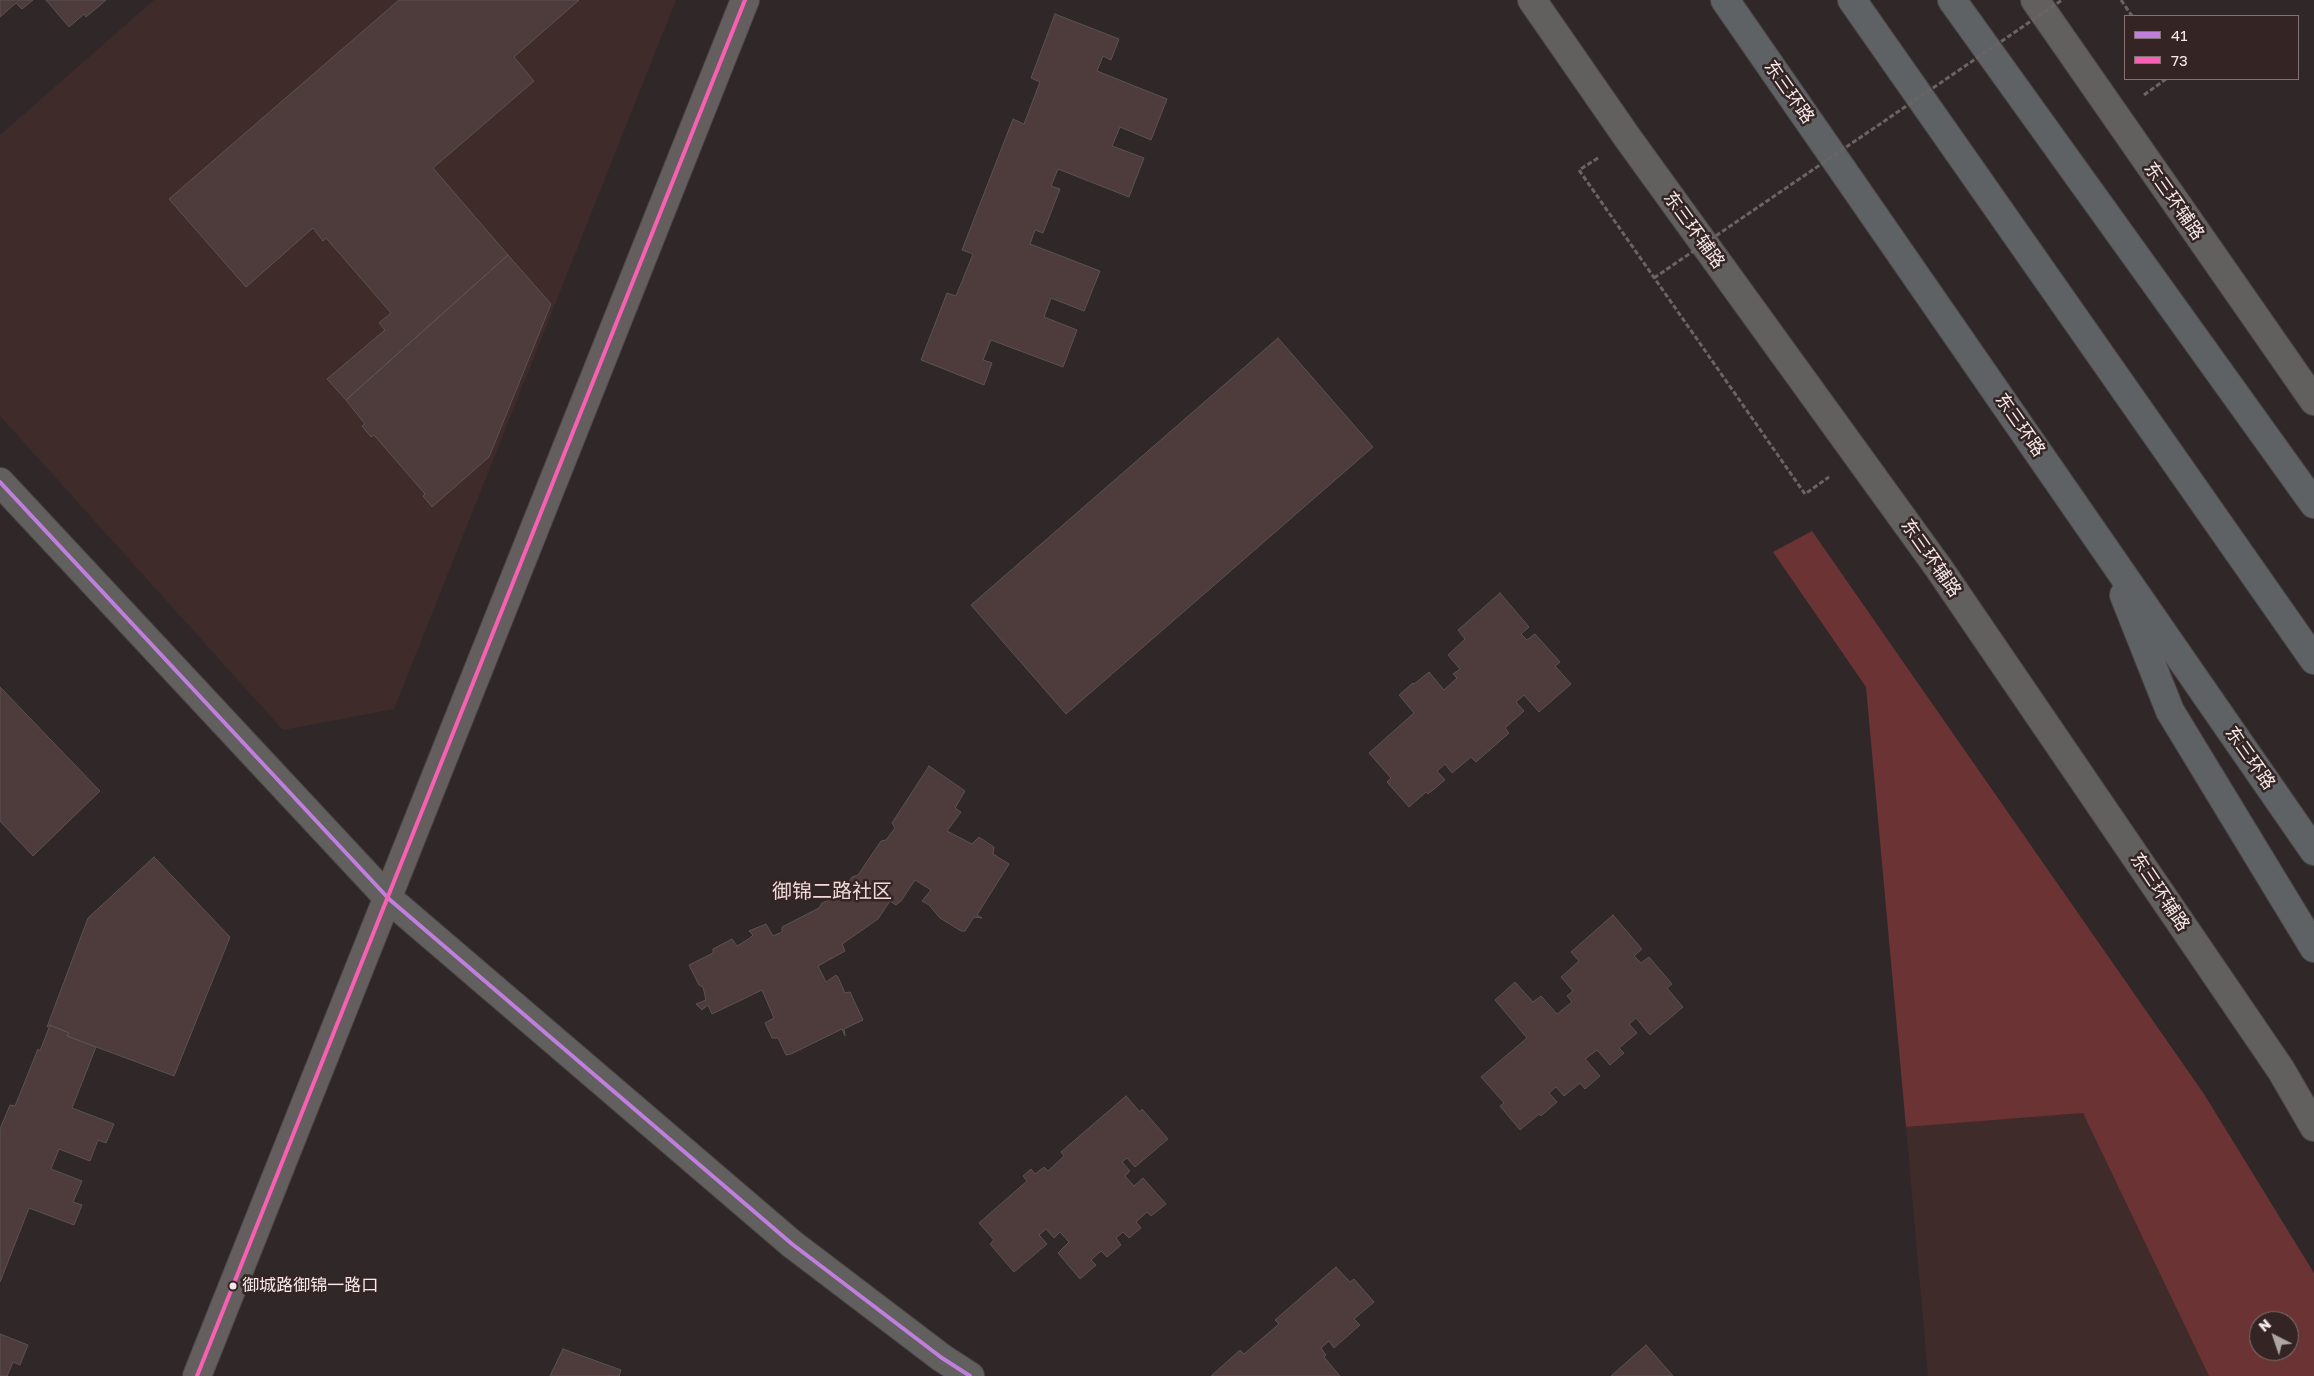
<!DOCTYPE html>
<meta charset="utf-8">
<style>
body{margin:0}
#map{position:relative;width:2314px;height:1376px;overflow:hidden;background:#302828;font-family:"Golos Text",sans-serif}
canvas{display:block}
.legend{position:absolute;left:2124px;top:15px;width:175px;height:65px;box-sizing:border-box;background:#342524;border:1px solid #817372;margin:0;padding:6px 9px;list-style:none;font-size:15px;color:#f4e9e8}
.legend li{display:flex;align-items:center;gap:10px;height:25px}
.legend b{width:25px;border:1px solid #817372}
.north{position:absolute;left:2249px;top:1311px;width:50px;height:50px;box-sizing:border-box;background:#342524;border:1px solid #817372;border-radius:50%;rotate:319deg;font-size:14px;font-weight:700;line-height:20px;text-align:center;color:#f4e9e8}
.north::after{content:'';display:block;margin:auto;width:18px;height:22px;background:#afa5a5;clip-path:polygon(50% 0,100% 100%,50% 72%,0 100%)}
</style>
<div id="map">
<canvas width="2314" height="1376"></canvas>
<ul class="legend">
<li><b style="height:6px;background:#c07fdc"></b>41</li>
<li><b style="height:6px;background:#f860b3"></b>73</li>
</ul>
<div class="north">N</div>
</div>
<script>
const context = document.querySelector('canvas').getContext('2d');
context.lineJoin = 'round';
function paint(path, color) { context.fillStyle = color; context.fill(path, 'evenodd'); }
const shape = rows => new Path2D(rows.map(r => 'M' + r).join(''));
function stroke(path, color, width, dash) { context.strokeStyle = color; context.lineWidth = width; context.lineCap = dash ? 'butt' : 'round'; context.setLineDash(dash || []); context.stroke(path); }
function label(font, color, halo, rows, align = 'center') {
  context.font = font + ' "Golos Text","Noto Sans SC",sans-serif'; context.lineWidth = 5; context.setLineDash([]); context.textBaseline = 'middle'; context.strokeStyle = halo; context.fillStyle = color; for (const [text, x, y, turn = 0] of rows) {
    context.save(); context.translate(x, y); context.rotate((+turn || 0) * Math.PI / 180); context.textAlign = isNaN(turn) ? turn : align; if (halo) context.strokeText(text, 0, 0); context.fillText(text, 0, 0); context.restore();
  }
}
const built = shape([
 [154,0,676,0,394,709,283,730,0,416,0,135],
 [2083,1113,2225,1376,1928,1376,1906,1127]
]);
const green = shape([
 [1812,531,2204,1094,2314,1273,2314,1376,2209,1376,2083,1113,1906,1127,1866,687,1773,552],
 [2259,1321,2289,1321,2289,1351,2259,1351]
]);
const building = shape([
 [0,0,33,0,22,9,16,3,0,17,0,0],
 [46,0,106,0,86,17,84,14,69,27,46,0],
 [399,0,579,0,514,57,534,81,433,168,508,255,346,400,327,379,385,330,379,323,391,313,326,238,323,241,313,228,246,287,169,199,399,0],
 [1055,14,1119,39,1111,60,1103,56,1097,71,1167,99,1151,140,1120,127,1112,146,1144,158,1129,197,1058,169,1051,186,1060,189,1043,233,1035,230,1030,244,1100,271,1084,311,1051,298,1044,317,1077,330,1063,367,991,340,983,360,992,363,984,385,921,360,947,293,956,296,973,254,962,250,1013,119,1024,124,1040,82,1031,78,1055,14],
 [508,255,551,304,489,457,432,507,423,496,425,494,374,435,371,437,362,426,365,424,346,400,508,255],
 [1278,338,1373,447,1066,714,971,605,1278,338],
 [1500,593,1529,627,1521,634,1527,640,1535,634,1560,662,1555,666,1571,684,1539,712,1524,695,1516,702,1524,711,1505,728,1509,733,1476,762,1471,757,1452,773,1445,764,1437,771,1445,780,1428,794,1426,792,1409,807,1387,782,1391,778,1369,753,1414,713,1399,695,1413,683,1414,684,1429,672,1444,690,1457,678,1453,674,1460,669,1448,655,1465,639,1458,630,1500,593],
 [0,687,100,791,33,856,0,821,0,687],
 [929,766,965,791,955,808,961,812,947,831,972,844,979,837,994,847,993,854,1009,864,977,915,982,918,974,917,965,931,961,931,940,918,929,905,922,901,931,890,915,880,901,901,896,905,890,901,878,919,842,944,845,951,818,966,826,982,836,975,838,977,845,993,850,992,863,1020,844,1029,845,1036,842,1029,791,1054,786,1055,778,1038,772,1038,765,1023,774,1018,762,990,712,1014,708,1005,702,1010,696,1004,706,1000,703,987,699,985,689,965,713,953,713,949,732,939,737,946,750,938,753,935,749,931,766,924,773,936,782,932,782,927,819,908,822,903,840,895,852,877,858,875,881,841,886,840,895,828,892,823,929,766],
 [154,857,230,937,174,1076,67,1036,69,1033,50,1025,47,1027,88,918,154,857],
 [1613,915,1642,949,1634,956,1641,963,1649,957,1672,984,1667,988,1683,1007,1650,1035,1636,1018,1629,1024,1637,1033,1619,1048,1624,1053,1610,1065,1597,1050,1585,1059,1600,1076,1585,1089,1580,1083,1564,1096,1556,1087,1549,1093,1557,1102,1541,1116,1539,1114,1520,1130,1500,1106,1504,1103,1481,1077,1527,1038,1495,1000,1515,982,1533,1002,1541,996,1557,1014,1572,1002,1567,996,1573,991,1561,977,1579,961,1571,952,1613,915],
 [50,1025,69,1033,67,1036,96,1047,72,1108,114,1124,106,1143,98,1140,90,1161,59,1149,51,1169,82,1181,73,1202,82,1205,74,1225,29,1208,0,1282,0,1129,10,1105,15,1106,38,1049,40,1051,50,1025],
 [1126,1096,1140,1112,1142,1109,1168,1139,1135,1167,1127,1158,1122,1162,1130,1171,1125,1176,1134,1186,1143,1178,1166,1204,1151,1216,1147,1212,1136,1222,1141,1228,1129,1238,1123,1232,1116,1238,1121,1245,1107,1257,1101,1251,1091,1260,1096,1265,1080,1279,1058,1253,1069,1242,1060,1232,1054,1238,1046,1229,1039,1235,1047,1244,1014,1272,990,1244,994,1240,979,1223,1027,1181,1023,1176,1031,1169,1035,1174,1044,1167,1048,1171,1064,1156,1061,1152,1126,1096],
 [1336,1267,1350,1282,1354,1279,1374,1302,1354,1319,1360,1325,1334,1348,1329,1341,1321,1348,1326,1355,1324,1357,1340,1376,1211,1376,1240,1350,1244,1354,1279,1324,1275,1320,1336,1267],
 [0,1334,28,1345,20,1365,13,1362,7,1376,0,1376,0,1334],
 [1646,1345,1673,1376,1611,1376,1646,1345],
 [563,1349,621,1370,619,1376,550,1376,563,1349]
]);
const path = shape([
 [2121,0,2132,16],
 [2144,95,2166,79],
 [1598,158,1579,170,1805,494,1829,477]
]);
const street = shape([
 [197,1376,745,0]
]);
const secondary = shape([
 [1532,0,1627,137,1938,567,2281,1070,2314,1127],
 [2035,0,2314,401],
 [0,482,389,899,792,1244,942,1358,970,1376]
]);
const highway = shape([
 [1725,0,2314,851],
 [1852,0,2314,660],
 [1952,0,2314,504],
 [2124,595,2170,711,2314,948]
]);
const pathBridge = shape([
 [1654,278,2062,0]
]);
const bus1 = shape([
 [0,482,389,899,792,1244,942,1358,970,1376]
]);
const bus2 = shape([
 [197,1376,745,0]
]);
const markers = [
 [233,1286,4.5,"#f4e9e8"]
];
const busNames = [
 ["御城路御锦一路口",242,1286]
];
const streetNames = [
 ["东三环路",1789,92,55],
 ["东三环辅路",2174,201,55],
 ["东三环辅路",1694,230,54],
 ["东三环路",2020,425,55],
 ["东三环辅路",1931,558,55],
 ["东三环路",2250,758,55],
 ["东三环辅路",2160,892,56]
];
const quarterNames = [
 ["御锦二路社区",832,892]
];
paint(built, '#3f2b2a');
paint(green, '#6b3333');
paint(building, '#4e3b3c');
stroke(building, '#5a5352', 1);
stroke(street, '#4c4545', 30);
stroke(secondary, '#4c4545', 30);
stroke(highway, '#4c4545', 30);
stroke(path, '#6a6464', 3, [5, 2.5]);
stroke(street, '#655e5e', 28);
stroke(secondary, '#625f5f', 28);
stroke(highway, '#5e6264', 28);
stroke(pathBridge, '#6a6464', 3, [5, 2.5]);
stroke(bus1, '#c07fdc', 4);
stroke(bus2, '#f860b3', 4);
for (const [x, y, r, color] of markers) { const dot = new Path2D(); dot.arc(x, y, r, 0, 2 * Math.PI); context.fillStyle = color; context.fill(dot); stroke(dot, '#342524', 2); }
label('17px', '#f4e9e8', '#342524', busNames, 'left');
label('18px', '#f4e9e8', '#342524', streetNames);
label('20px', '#eed9d8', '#342524', quarterNames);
</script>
